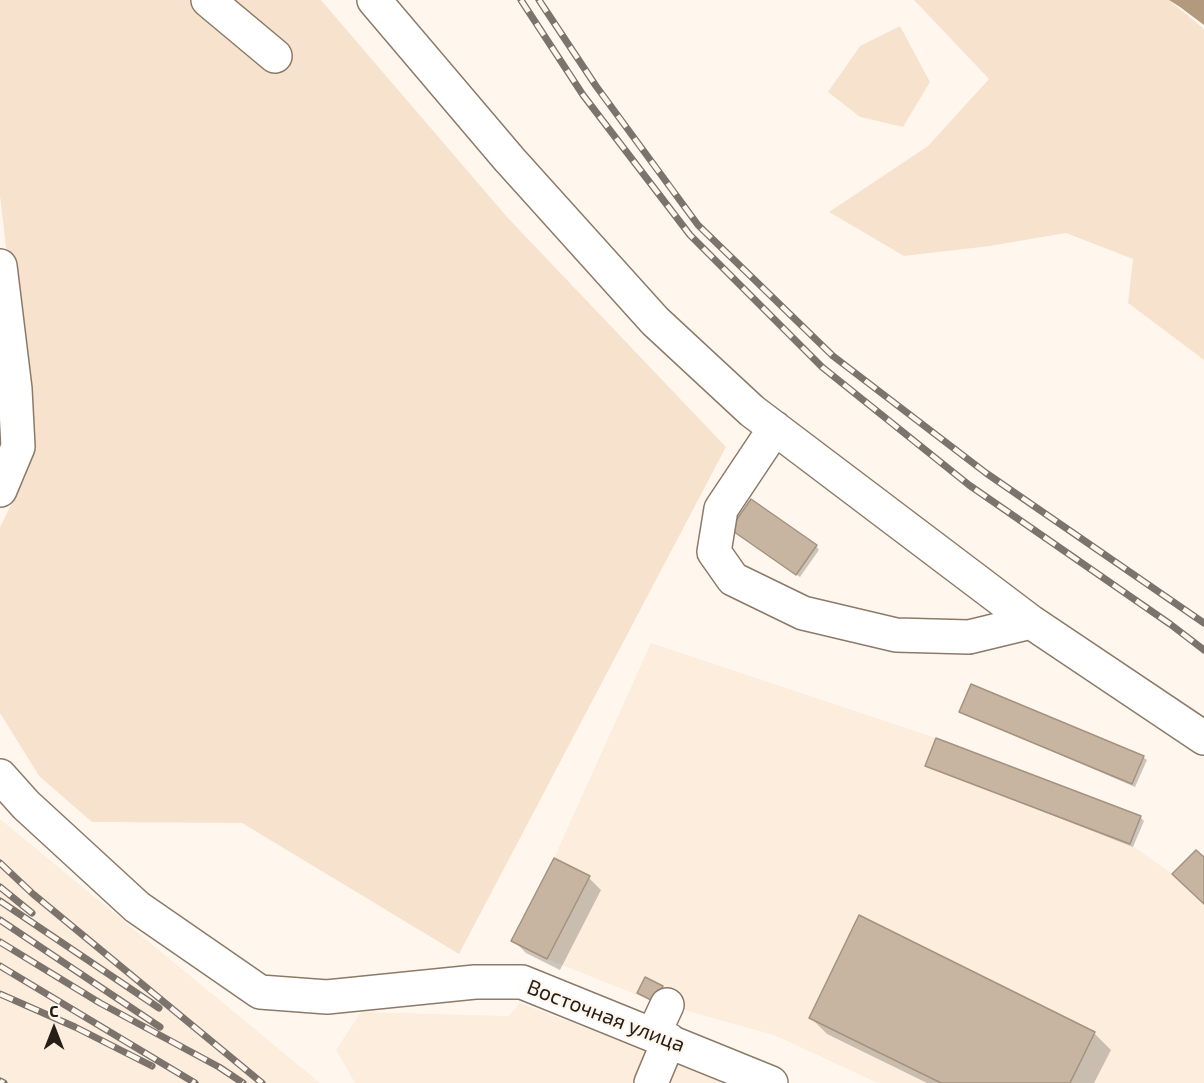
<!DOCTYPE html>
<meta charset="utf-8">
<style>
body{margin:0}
#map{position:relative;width:1204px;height:1083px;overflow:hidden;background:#fff7ee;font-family:"Exo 2",sans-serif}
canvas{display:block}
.north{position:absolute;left:24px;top:999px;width:60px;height:60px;-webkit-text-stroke:4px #fff7ee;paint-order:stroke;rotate:0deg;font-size:16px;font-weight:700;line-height:24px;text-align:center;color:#261f18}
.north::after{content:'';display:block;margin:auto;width:21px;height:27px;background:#261f18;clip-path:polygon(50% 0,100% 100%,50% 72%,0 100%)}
</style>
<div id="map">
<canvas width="1204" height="1083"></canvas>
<div class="north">С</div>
</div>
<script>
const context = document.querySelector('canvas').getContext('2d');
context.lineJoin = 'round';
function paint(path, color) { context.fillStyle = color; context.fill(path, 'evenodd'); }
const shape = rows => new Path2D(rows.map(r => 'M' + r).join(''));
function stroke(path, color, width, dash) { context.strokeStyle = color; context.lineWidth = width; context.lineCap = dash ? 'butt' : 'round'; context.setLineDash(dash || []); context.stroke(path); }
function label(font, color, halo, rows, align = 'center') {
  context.font = font + ' "Exo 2",sans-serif'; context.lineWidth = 4.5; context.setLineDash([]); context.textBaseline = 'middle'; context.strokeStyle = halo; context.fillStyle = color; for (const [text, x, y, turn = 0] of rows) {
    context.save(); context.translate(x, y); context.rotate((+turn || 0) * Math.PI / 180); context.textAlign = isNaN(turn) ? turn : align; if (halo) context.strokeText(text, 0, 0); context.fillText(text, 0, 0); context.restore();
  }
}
const built = shape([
 [651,643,936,738,925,766,1130,844,1172,874,1196,850,1204,857,1204,1083,878,1083,774,1035,655,1002,547,959,511,941,554,858],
 [0,819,319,1082,320,1083,0,1083],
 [520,1003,662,1057,722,1083,355,1083,336,1050,361,1012,509,1016]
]);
const green = shape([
 [0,0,321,0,508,218,726,447,459,954,242,823,92,822,39,776,0,713,0,527,26,476,31,399,20,366,0,196],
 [914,0,1169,0,1204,29,1204,360,1128,303,1133,259,1066,233,990,246,904,256,829,212,928,146,989,79],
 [900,26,930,82,903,127,860,117,828,92,860,46]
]);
const water = shape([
 [1169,0,1204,0,1204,25,1180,7]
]);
const shadow = shape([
 [732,529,816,546,819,550,800,577],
 [961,712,1143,757,1147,760,1135,787],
 [927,766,1140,817,1144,821,1133,847],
 [589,878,601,890,560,970,526,953,513,940],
 [810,1017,1094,1033,1111,1050,1094,1083,927,1083,827,1034]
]);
const building = shape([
 [751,499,817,545,796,575,730,529,751,499],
 [971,684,1144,756,1132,784,959,712,971,684],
 [936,738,1141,816,1130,844,925,766,936,738],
 [1196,850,1204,857,1204,904,1172,874,1196,850],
 [554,858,590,876,547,959,511,941,554,858],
 [859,915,1095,1032,1070,1083,941,1083,809,1018,859,915],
 [645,977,663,986,655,1002,637,993,645,977]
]);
const minor = shape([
 [208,0,275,56],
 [374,0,509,159,655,321,752,411,1031,622,1204,738],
 [0,266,15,389,18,447,0,490],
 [775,428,721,509,714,552,733,579,803,613,896,635,969,637,1031,622],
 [0,776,26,805,137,907,260,992,327,997,475,982,522,982,771,1083],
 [654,1033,667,1005],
 [651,1083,669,1040]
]);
const rail = shape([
 [521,0,583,95,690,235,822,367,969,485,1170,624,1204,650],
 [539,0,596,86,698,225,833,356,986,473,1204,623],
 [0,863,33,894,262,1083],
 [0,887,32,913],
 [0,901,159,1008],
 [0,920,160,1027],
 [0,942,100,1003,219,1067,243,1083],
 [0,966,195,1083],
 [0,994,75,1027,152,1066],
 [0,1081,4,1083]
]);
const streetNames = [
 ["Восточная улица",606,1016,21]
];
paint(built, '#fceddd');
paint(green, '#f7e3cd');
paint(water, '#b3997d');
paint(shadow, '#0003');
paint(building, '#c7b5a1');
stroke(building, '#a4927f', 1.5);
stroke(minor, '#8c7a68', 36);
stroke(minor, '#fff', 33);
stroke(rail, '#7b736c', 7);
stroke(rail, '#fff7ee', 4.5, [14]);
label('21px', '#261f18', '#fff7ee', streetNames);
</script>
